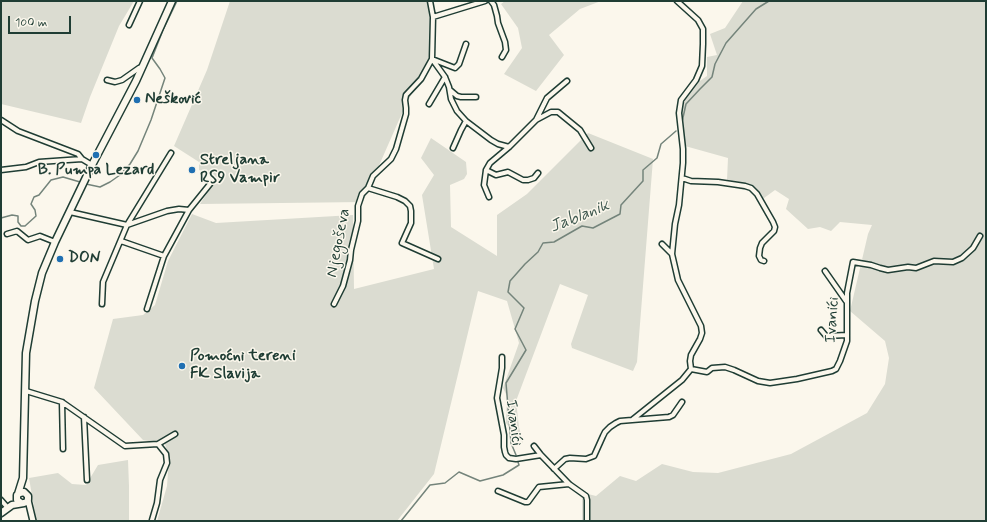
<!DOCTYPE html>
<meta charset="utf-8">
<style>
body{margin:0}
#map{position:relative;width:987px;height:522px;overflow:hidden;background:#fbf7ec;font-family:Mynerve,sans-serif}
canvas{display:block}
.frame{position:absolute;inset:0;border:2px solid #1f3d34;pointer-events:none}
.scale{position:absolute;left:8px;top:16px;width:63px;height:18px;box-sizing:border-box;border:2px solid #1f3d34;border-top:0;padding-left:5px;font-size:12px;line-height:14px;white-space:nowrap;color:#1f3d34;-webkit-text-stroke:3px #fbf7ec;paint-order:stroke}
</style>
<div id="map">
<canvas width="987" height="522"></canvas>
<div class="frame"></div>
<div class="scale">100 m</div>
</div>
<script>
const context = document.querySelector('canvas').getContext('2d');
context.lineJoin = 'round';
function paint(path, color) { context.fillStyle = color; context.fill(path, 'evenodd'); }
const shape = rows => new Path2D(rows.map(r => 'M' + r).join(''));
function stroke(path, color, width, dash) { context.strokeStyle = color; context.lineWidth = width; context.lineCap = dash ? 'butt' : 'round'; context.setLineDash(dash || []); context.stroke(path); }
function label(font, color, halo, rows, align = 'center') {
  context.font = font + ' Mynerve,sans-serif'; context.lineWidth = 3; context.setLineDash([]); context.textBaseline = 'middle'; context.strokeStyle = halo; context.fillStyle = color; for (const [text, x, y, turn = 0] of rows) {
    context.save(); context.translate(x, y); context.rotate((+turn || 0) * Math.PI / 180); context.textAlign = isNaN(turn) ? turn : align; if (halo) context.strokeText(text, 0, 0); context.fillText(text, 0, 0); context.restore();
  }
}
const green = shape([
 [1,1,134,1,119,26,90,97,81,123,1,104],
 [230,1,428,1,431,17,430,55,399,120,363,202,200,204,217,178,199,170,199,162,174,146,207,70],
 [505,1,601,1,580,9,549,35,564,55,536,91,504,74,522,48,518,28,501,4],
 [743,1,986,1,986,521,582,521,582,498,568,486,578,487,588,494,596,496,620,476,636,481,662,464,693,472,718,473,791,454,867,413,885,384,889,358,885,341,850,311,868,234,872,225,840,222,831,231,820,227,808,229,786,209,789,199,775,190,760,201,753,191,739,189,739,183,727,180,728,158,685,146,680,122,681,100,694,85,707,76,707,57,717,55,710,34,725,28],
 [588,133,653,159,637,362,633,371,572,348,571,344,588,295,560,284,516,401,519,427,523,443,506,423,507,396,503,388,519,343,507,301,478,291,434,474,397,521,157,521,167,486,169,458,165,444,143,440,94,388,113,319,143,315,155,305,168,261,192,214,216,223,353,215,354,289,434,269,422,195,434,175,421,158,431,138,466,162,467,174,464,179,450,185,451,227,497,256,497,215,527,194],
 [128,460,129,486,129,521,32,521,35,513,29,478,58,473,72,484,86,485,98,465]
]);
const stream = shape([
 [682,122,686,104,700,89,712,77,715,64,726,43,756,9,769,1],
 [86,184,100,187,110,182,120,175,130,164,138,151,151,120,165,78,160,69,152,58,163,30,177,1],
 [1,218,12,215,18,216,18,222,21,226,25,226,36,216,35,210,31,204,34,197,39,195,51,180,63,177,80,182],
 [516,455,511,443,506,383,526,350,515,329,524,308,508,292,510,281,525,264,538,252,543,243,554,242,582,226,593,228,620,214,621,205,643,181,643,170,657,158,661,144,676,131],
 [401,521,430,485,445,483,459,472,480,481,503,475,519,465,518,462]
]);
const minor = shape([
 [491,1,494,5,497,16,498,23,505,42,506,50,502,57],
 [433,17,485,1],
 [129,25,140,1],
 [432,59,445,77,449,87,451,99,457,111,466,121,491,140,498,144,509,147],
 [432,59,455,68,459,64,466,44],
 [107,80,115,82,122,80,139,68,142,67],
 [450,90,457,96,461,97,476,97],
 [429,104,445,77],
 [1,120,18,131,78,154,82,159],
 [536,120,547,98,567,81],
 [453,148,461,130,466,121],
 [1,170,26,167,39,162,82,159,92,165],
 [486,170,496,175,508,172,523,180,528,180,534,178,538,173],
 [682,178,691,181,718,182,745,186,751,188,757,194,773,222,775,227,774,231,762,243,760,248,759,256,761,260,764,261],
 [368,188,397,197,405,201,410,206,411,211,411,223,402,243,438,259],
 [489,197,484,185,486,170,490,163,509,147,536,120,551,112,558,112,580,130,591,148],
 [189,210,210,184],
 [70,212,127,225,171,153],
 [7,234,17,231,28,240,40,236,55,242],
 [121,241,164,256],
 [662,244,672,254],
 [825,271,846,301],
 [102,304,103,282,127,225,167,211,179,209,189,210,164,256,147,309],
 [334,304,343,286,350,260,351,250,358,221,358,206,362,194,368,188,373,176,391,159,396,149,406,114,406,108,405,100,406,95,421,79,432,59,433,17,430,1],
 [821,330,826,336,847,335],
 [502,357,502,368,497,398,504,435,504,447,505,452,506,455,509,458,516,459,541,455],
 [691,369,707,372,712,368,725,367,734,370,758,381,770,383,797,379,832,371,836,369,840,361,847,341,847,293,853,262,871,265,880,268,888,270,908,267,916,268,934,261,953,262,962,258,973,248,980,236],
 [26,391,62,402,125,446,158,444,175,434],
 [62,402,63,449],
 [84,417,87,480],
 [632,420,669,417,673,415,682,402],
 [534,446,541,455,569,484,586,496,587,500,587,521],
 [554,469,565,459,570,458,586,459,594,456,603,436,605,432,610,427,616,423,620,421,632,420,682,380,691,369,690,361,691,355,700,339,702,333,701,326,678,280,672,254,675,224,679,205,683,163,683,149,679,113,681,100,696,80,702,66,703,44,703,29,698,20,677,1],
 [498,491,525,502,528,502,539,487,569,484],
 [1,500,8,508],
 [152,520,157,503,160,480,167,463,166,454,158,444]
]);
const tertiary = shape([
 [28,500,33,521]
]);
const secondary = shape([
 [18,494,23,478,26,353,35,301,42,273,55,242,92,165,136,81,172,1],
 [1,513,12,505,24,503,27,502,28,499,28,496,24,492,20,493,17,495,17,500,21,503]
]);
const markers = [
 [137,100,4,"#1f6fb2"],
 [96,155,4,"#1f6fb2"],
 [192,170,4,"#1f6fb2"],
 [60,259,4,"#1f6fb2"],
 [182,366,4,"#1f6fb2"]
];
const poiNames = [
 ["Nešković",145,100],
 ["Streljana",200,161],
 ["RS9 Vampir",200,179],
 ["B. Pumpa Lezard",96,171,"center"],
 ["DON",68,259],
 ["Pomoćni tereni",190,357],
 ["FK Slavija",190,375]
];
const streetNames = [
 ["Njegoševa",339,243,-79],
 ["Ivanići",833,320,-86],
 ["Ivanići",513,423,82]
];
const waterNames = [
 ["Jablanik",580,217,-22]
];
paint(green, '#dbdcd1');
stroke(stream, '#74847b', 1.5);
stroke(minor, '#1f3d34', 7);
stroke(tertiary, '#1f3d34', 8);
stroke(secondary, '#1f3d34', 9);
stroke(minor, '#fbf7ec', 4);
stroke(tertiary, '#fbf7ec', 5);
stroke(secondary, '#fbf7ec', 6);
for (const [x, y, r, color] of markers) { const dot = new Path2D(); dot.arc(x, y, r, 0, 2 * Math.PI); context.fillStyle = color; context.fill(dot); stroke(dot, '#fbf7ec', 1.5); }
label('bold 16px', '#1f3d34', '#fbf7ec', poiNames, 'left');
label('16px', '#1f3d34', '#fbf7ec', streetNames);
label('italic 17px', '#425b52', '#fbf7ec', waterNames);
</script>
